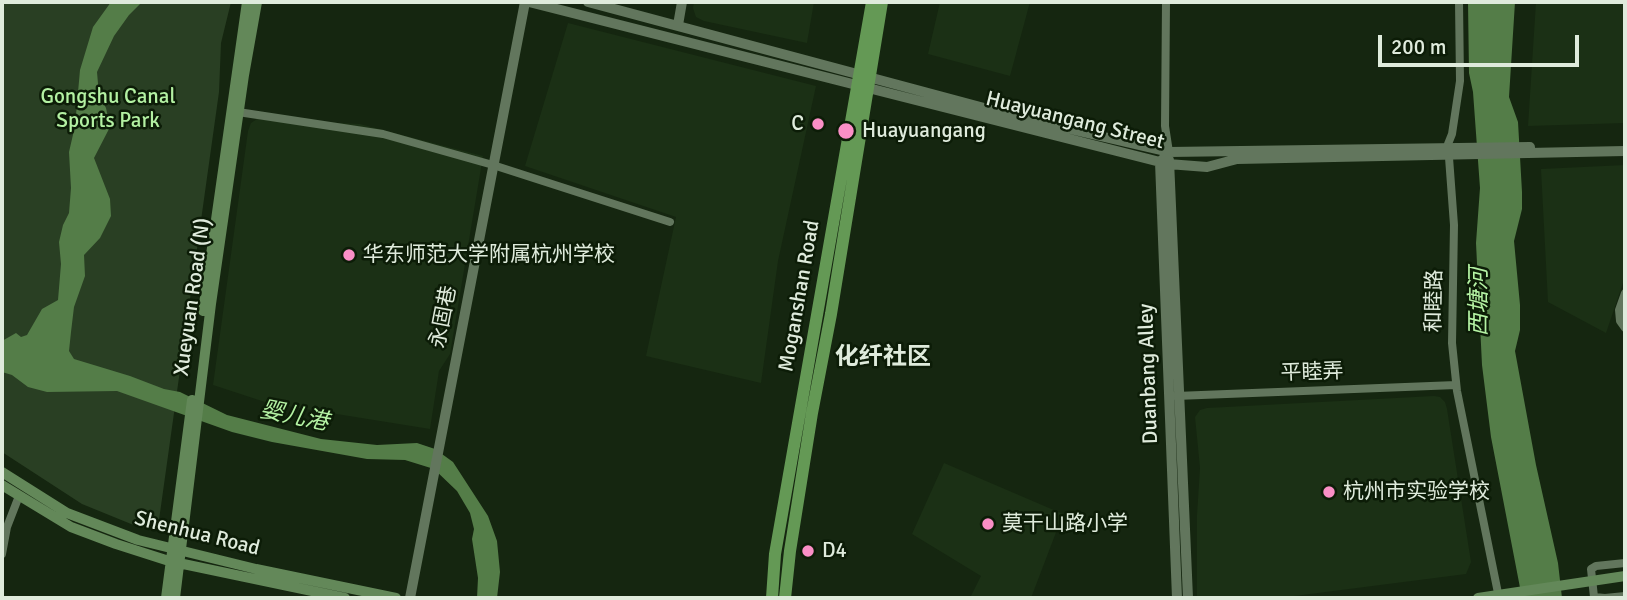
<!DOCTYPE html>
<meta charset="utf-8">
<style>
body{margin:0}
#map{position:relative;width:1627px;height:600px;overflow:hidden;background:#152610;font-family:Signika,sans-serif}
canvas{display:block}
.frame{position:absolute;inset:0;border:4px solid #dfebdc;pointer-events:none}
.scale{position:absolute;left:1378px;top:35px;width:201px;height:32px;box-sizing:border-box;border:4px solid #dfebdc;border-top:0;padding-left:9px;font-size:21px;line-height:24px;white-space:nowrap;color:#dfebdc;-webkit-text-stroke:5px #0c1c07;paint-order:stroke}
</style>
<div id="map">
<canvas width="1627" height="600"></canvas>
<div class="frame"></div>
<div class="scale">200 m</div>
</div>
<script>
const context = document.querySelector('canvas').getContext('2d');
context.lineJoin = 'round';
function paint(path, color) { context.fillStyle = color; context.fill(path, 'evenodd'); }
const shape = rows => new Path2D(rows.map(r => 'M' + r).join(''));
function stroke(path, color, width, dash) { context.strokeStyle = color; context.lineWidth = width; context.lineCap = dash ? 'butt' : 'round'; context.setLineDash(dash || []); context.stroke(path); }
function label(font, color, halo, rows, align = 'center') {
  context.font = font + ' Signika,"Noto Sans SC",sans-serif'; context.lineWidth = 5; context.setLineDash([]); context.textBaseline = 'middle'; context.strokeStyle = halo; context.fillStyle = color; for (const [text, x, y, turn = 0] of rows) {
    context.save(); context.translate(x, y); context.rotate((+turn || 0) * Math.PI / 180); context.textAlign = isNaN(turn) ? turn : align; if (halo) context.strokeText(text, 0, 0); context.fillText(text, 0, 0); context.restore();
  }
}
const built = shape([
 [694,2,814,2,807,43,704,21,696,17,693,8],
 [940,2,1030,2,1010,76,928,54],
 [1536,2,1625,2,1625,123,1528,126],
 [568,23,816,86,778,261,761,383,646,356,676,217,525,166],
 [257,119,360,124,483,156,450,354,439,371,430,429,268,403,213,385,248,131,251,123],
 [1625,165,1625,277,1606,333,1548,302,1541,169],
 [1434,396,1440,397,1445,402,1447,409,1471,562,1466,574,1279,598,1197,598,1197,515,1200,468,1195,417,1200,410,1207,408],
 [944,463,1063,514,1031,598,970,598,981,576,912,534]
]);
const green = shape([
 [2,2,231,2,221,43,219,92,159,520,155,526,149,529,136,526,82,504,2,452]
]);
const water = shape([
 [111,2,142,2,129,15,114,36,97,72,99,95,106,108,110,127,94,158,110,199,111,216,100,238,84,255,85,276,74,307,71,332,69,351,74,359,130,376,164,389,180,392,227,415,321,439,377,445,417,443,435,449,453,462,488,516,497,541,500,572,497,598,477,598,478,578,472,539,474,529,470,513,457,491,434,469,405,460,367,459,272,442,232,432,117,391,47,392,28,387,12,375,2,372,2,341,16,333,21,337,27,335,42,309,58,300,61,264,59,242,63,225,69,213,71,188,69,152,75,126,80,70,93,27],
 [1468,2,1515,2,1509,97,1518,122,1522,192,1522,209,1514,241,1520,305,1520,330,1515,351,1536,465,1558,563,1562,598,1522,598,1491,437,1482,365,1476,243,1480,188,1473,92,1469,73]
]);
const minor = shape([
 [1166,2,1165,126,1169,152],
 [1459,2,1460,81,1452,134,1448,144,1454,225,1452,343,1457,391,1499,598],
 [238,112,383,134,493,165,670,222],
 [1625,293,1619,310,1620,321,1625,328],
 [1176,396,1456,385],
 [2,554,7,527,19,496],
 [1625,563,1596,566,1591,569,1594,597,1605,598,1625,596]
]);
const tertiary = shape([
 [529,2,1168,164,1207,167,1237,159,1625,151],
 [588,2,1014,116,1169,152,1530,147],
 [678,25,682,2],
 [1164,158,1160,162,1177,598],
 [1169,160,1188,598],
 [410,598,525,2]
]);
const secondary = shape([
 [203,311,247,2],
 [2,472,67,513,138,540,256,569,396,598],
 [2,485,71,527,116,544,169,561,345,598],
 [166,598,192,400],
 [175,598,211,304,244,75,257,2],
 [1478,598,1625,576]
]);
const primary = shape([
 [772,598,775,554,872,2],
 [785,598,790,551,812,413,831,314,882,2]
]);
const markers = [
 [818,124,7,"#fa8fc6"],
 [846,131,9,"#fa8fc6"],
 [349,255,7,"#fa8fc6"],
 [1329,492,7,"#fa8fc6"],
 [988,524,7,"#fa8fc6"],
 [808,551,7,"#fa8fc6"]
];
const parkNames = [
 ["Gongshu Canal",108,97],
 ["Sports Park",108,121]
];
const streetNames = [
 ["Huayuangang Street",1075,121,14],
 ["Moganshan Road",800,296,-80],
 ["Xueyuan Road (N)",193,297,-82],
 ["和睦路",1435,301,-89],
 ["永固巷",444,317,-79],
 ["平睦弄",1312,373,-2],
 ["Duanbang Alley",1149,374,-92],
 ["Shenhua Road",197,534,14]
];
const poiNames = [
 ["C",804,124,"right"],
 ["Huayuangang",862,131],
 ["华东师范大学附属杭州学校",363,255],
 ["杭州市实验学校",1343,492],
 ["莫干山路小学",1002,524],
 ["D4",822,551]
];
const waterNames = [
 ["西塘河",1480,302,-90],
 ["婴儿港",294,417,11]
];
const quarterNames = [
 ["化纤社区",883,358]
];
paint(built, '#1b3015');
paint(green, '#293f23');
paint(water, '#547d48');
stroke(minor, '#62765d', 8);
stroke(tertiary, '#62765d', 10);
stroke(secondary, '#638859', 10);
stroke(primary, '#649955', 12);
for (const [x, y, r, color] of markers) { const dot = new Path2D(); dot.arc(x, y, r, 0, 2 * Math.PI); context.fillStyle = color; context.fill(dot); stroke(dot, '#0c1c07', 2.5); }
label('21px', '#b3f1a2', '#0c1c07', parkNames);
label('21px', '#dfebdc', '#0c1c07', streetNames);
label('21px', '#dfebdc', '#0c1c07', poiNames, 'left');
label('italic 23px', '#b5f3a4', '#0c1c07', waterNames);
label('bold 24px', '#dfebdc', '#0c1c07', quarterNames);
</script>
